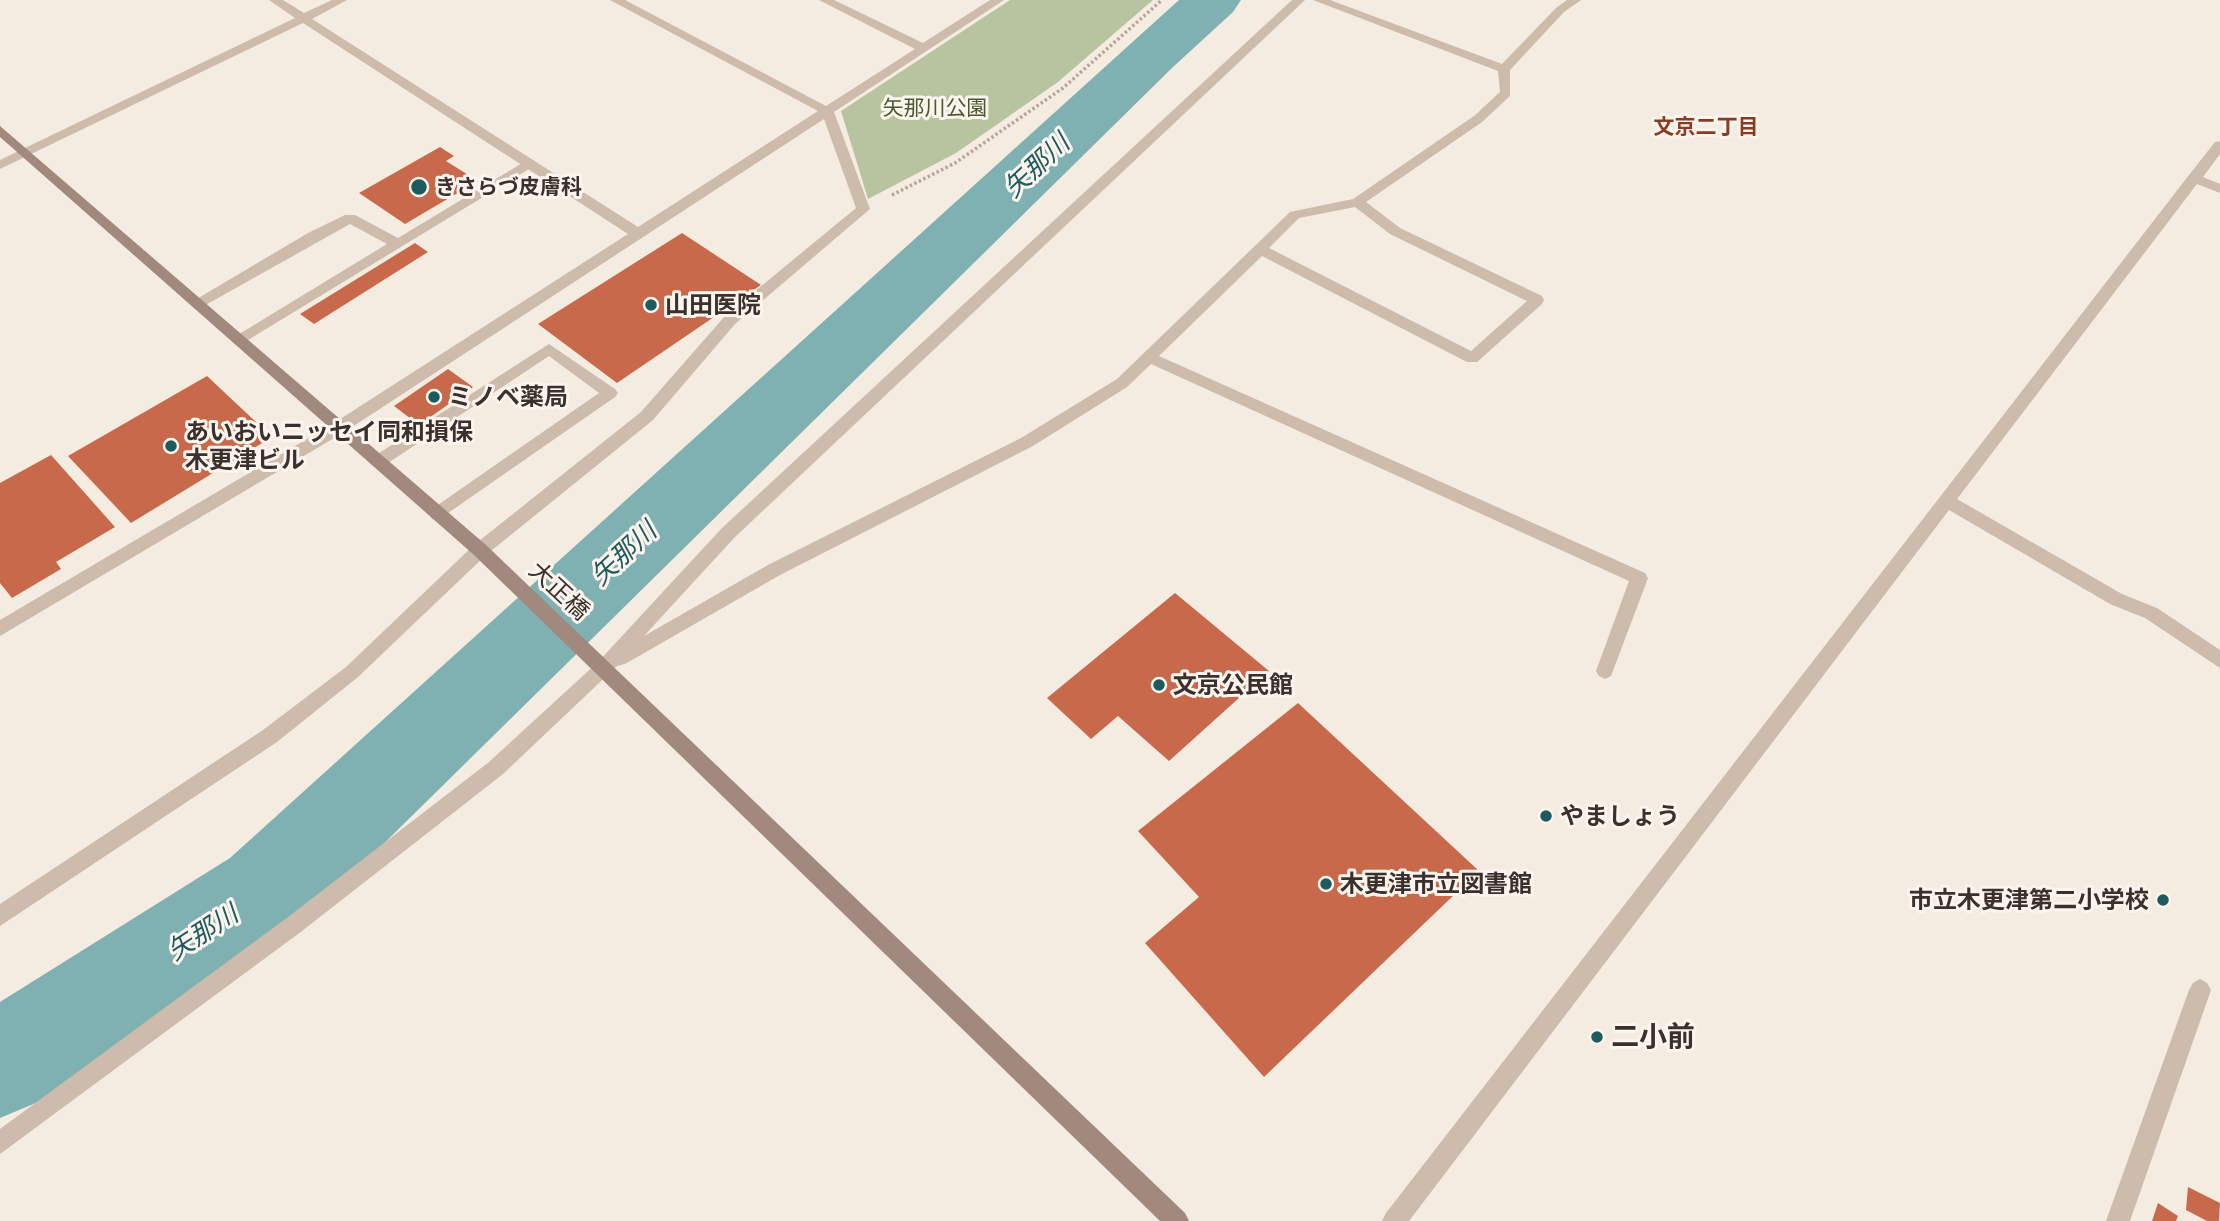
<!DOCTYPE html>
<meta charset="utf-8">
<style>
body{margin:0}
canvas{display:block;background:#f4ebe1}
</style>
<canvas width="2220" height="1221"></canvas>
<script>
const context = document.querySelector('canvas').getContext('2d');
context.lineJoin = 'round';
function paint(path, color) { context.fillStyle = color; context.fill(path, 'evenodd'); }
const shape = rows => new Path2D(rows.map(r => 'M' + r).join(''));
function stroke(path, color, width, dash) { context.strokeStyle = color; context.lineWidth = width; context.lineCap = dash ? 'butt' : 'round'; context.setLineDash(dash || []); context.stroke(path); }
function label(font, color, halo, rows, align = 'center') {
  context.font = font + ' "Asap Condensed","Noto Sans JP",sans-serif'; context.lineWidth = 6; context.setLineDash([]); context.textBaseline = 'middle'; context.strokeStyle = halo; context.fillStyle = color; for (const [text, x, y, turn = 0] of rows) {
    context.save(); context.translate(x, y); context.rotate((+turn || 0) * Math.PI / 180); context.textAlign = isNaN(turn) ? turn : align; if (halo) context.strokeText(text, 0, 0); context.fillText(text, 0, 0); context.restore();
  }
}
const green = shape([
 [1010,0,1153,0,1058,82,956,153,868,199,841,111]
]);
const river = shape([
 [1179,0,1241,0,1233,12,1173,67,300,926,38,1102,0,1118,0,1002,230,858,1179,0]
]);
const building = shape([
 [440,147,454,156,446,161,478,181,405,224,359,193],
 [682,233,761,285,617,383,538,324],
 [415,243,428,252,314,324,300,314],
 [448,369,473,387,419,425,394,406],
 [207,376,272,437,131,523,68,456],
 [51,455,115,527,56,562,61,569,12,598,0,583,0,483],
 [1175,593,1269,671,1169,761,1118,716,1091,739,1047,698],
 [1298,703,1479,871,1264,1077,1145,943,1199,897,1138,831],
 [2188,1187,2220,1203,2219,1221,2207,1221,2186,1210],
 [2158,1203,2178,1216,2176,1221,2152,1221]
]);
const path = shape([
 [892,195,955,163,1063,88,1162,0]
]);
const lane = shape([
 [529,159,534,160,534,166,243,343,233,343,231,339,387,244,350,224,202,307,197,308,190,303,308,233,345,215,355,215,398,238,529,159],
 [549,344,615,389,618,393,615,397,438,520,432,519,430,514,432,509,599,393,549,356,385,465,373,465,371,461,373,457,549,344],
 [2200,979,2207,983,2211,990,2130,1221,2106,1221,2189,990,2193,983,2200,979]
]);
const street = shape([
 [269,0,283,0,304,13,332,0,347,0,312,19,638,227,818,111,610,0,625,0,826,106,915,49,819,0,834,0,923,43,990,0,1004,0,834,112,870,209,735,324,653,420,486,555,358,677,277,742,0,926,0,904,263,730,346,667,474,545,641,412,725,316,856,208,824,119,346,431,0,636,0,620,334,423,628,234,303,23,0,169,0,160,295,18,269,0],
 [1292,0,1305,0,734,538,644,636,768,565,1021,438,1117,379,1290,212,1353,199,1474,116,1500,92,1498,71,1313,0,1330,0,1502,64,1556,8,1567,0,1581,0,1564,12,1510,70,1510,96,1482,122,1366,202,1400,228,1542,296,1544,300,1542,304,1477,362,1467,362,1262,256,1159,356,1645,573,1648,578,1611,676,1605,679,1599,676,1596,671,1629,581,1151,364,1127,387,1033,446,780,575,625,664,617,666,503,774,302,931,0,1154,0,1129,288,917,489,762,598,662,722,528,1292,0],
 [1355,207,1390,234,1527,301,1471,351,1269,248,1299,218,1355,207],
 [2220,141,2220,154,2203,177,2220,184,2220,193,2197,184,1957,499,2122,594,2157,608,2220,650,2220,668,2145,618,2110,604,1949,510,1409,1221,1382,1221,1386,1213,2189,175,2215,142,2220,141]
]);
const secondary = shape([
 [0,126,486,545,1185,1213,1189,1221,1160,1221,474,555,0,137,0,126]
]);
const markers = [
 [419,187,9,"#1f5a5e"],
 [651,305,7,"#1f5a5e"],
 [434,397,7,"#1f5a5e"],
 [171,446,7,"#1f5a5e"],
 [1159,685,7,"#1f5a5e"],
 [1546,816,7,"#1f5a5e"],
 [1326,884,7,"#1f5a5e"],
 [2163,900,7,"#1f5a5e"],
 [1597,1037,7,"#1f5a5e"]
];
const farParknames = [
 ["矢那川公園",935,108]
];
const farNeighbourhoodnames = [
 ["文京二丁目",1706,127]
];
const farPoinames = [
 ["きさらづ皮膚科",435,187]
];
const poiNames = [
 ["山田医院",665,305],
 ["ミノベ薬局",448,397],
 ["あいおいニッセイ同和損保",185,432],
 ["木更津ビル",185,460],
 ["文京公民館",1173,685],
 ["やましょう",1560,816],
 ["木更津市立図書館",1340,884],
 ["市立木更津第二小学校",2149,900,"right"]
];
const streetNames = [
 ["大正橋",559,591,43]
];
const waterNames = [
 ["矢那川",1037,166,-43],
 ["矢那川",624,554,-43],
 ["矢那川",203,933,-33]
];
const nearPoinames = [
 ["二小前",1611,1037]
];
paint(green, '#b8c4a0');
paint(river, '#7fb0b2');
paint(building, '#c8694b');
stroke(path, '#b9a596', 3.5, [2.5, 2.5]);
paint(lane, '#cdbbac');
paint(street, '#cdbbac');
paint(secondary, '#a18a7d');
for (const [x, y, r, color] of markers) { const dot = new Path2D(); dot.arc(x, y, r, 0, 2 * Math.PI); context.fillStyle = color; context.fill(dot); stroke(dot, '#fbf5ee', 2.5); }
label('21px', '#4a5a2e', '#fbf5ee', farParknames);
label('bold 21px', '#8c3b22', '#fbf5ee', farNeighbourhoodnames);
label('bold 21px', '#3b302b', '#fbf5ee', farPoinames, 'left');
label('bold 24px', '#3b302b', '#fbf5ee', poiNames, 'left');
label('24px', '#3b302b', '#fbf5ee', streetNames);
label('italic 26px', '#1f5a5e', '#fbf5ee', waterNames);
label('bold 28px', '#3b302b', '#fbf5ee', nearPoinames, 'left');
</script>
